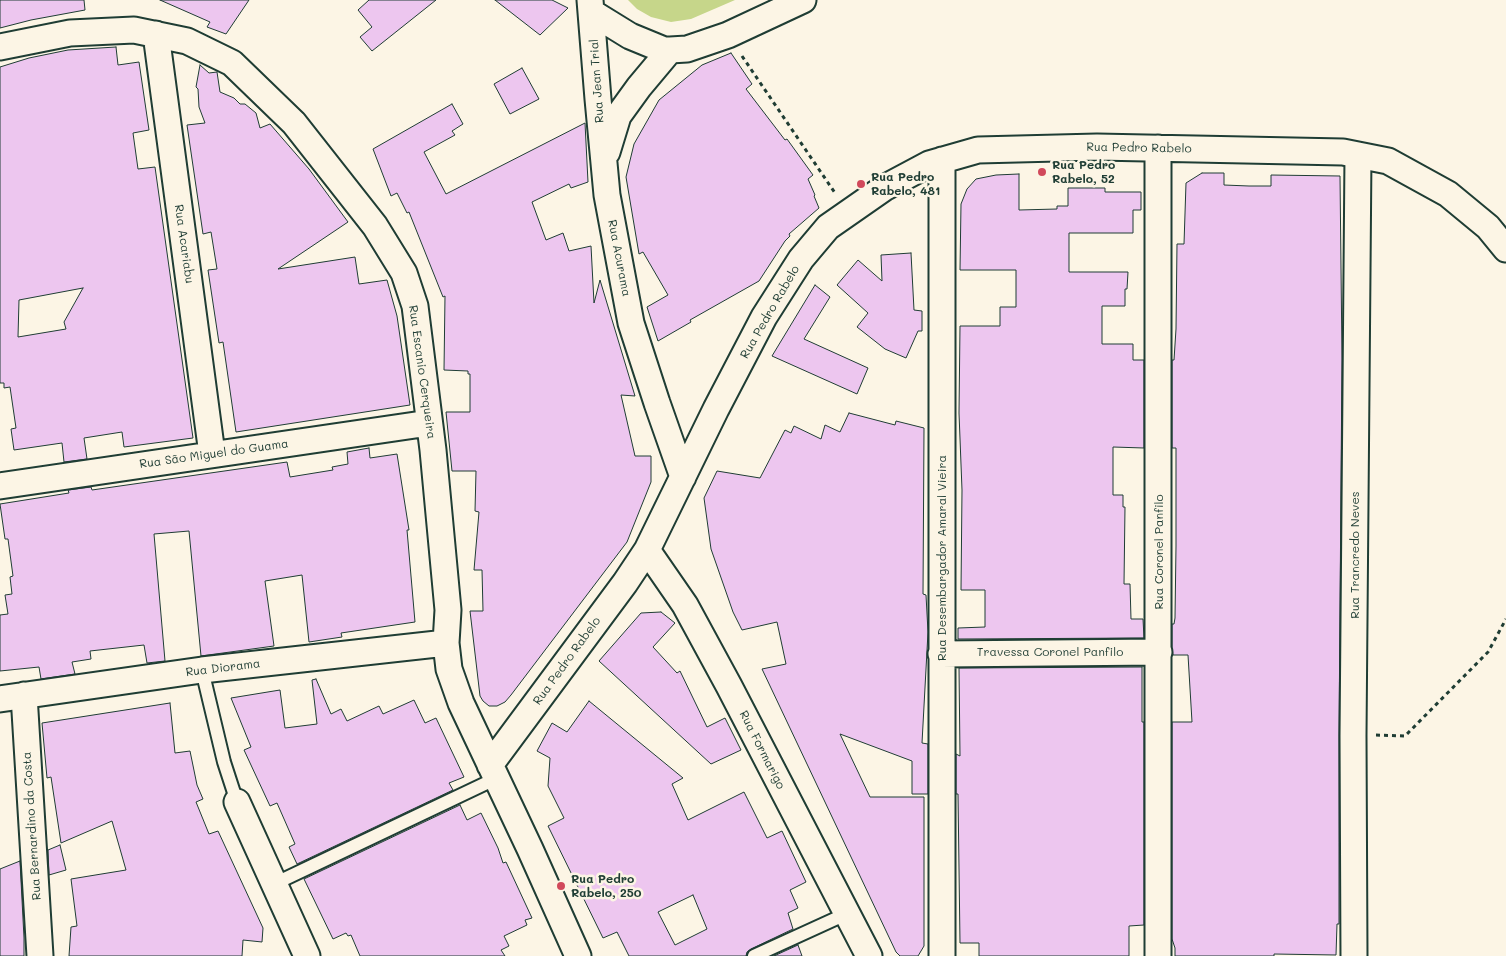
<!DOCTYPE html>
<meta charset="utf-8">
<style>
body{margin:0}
canvas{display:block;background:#fcf5e5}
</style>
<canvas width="1506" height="956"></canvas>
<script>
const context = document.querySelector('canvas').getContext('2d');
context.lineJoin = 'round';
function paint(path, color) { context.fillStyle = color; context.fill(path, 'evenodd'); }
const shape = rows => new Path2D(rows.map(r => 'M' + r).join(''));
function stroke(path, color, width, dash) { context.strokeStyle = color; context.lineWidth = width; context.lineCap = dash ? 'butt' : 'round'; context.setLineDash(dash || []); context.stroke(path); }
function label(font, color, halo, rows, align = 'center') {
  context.font = font + ' Mali,sans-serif'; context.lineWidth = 5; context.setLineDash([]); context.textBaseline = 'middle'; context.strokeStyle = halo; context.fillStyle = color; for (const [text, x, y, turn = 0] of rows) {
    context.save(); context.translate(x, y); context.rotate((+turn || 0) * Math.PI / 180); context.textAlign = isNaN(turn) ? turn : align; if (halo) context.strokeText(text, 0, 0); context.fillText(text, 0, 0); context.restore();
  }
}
const green = shape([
 [628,0,735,0,691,19,671,22,651,17,637,9]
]);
const building = shape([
 [0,0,84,0,85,10,31,20,0,28,0,0],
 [160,0,249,0,226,34,207,27,210,22,160,0],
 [369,0,436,0,372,51,360,37,372,27,358,10,369,0],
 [495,0,552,0,568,8,540,35,495,0],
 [116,47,118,65,139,62,149,130,133,133,138,169,155,167,193,438,124,447,122,432,84,438,87,459,64,462,62,443,14,450,11,429,16,428,10,387,4,388,4,383,0,383,0,67,29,58,68,50,116,47],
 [83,288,64,322,66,329,18,337,19,300,83,288],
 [731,53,752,84,746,89,785,140,787,139,813,175,808,179,815,195,814,196,819,208,789,234,790,236,785,241,759,281,690,320,691,322,658,341,647,307,668,295,643,252,639,254,626,177,634,144,659,100,702,65,731,53],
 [200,65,209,73,217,72,220,92,234,98,240,104,245,104,256,113,260,128,270,124,309,169,348,222,278,269,355,257,359,284,387,280,397,316,410,405,236,432,223,342,219,343,208,270,217,269,211,232,203,234,187,125,205,123,199,107,198,89,196,87,200,65],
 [522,68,539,99,510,114,494,84,522,68],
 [452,104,463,124,452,131,455,135,424,152,446,194,585,123,588,182,571,188,569,184,532,202,546,240,563,233,569,251,591,246,594,303,600,280,635,396,621,395,635,456,651,456,651,482,627,542,511,695,505,702,497,706,489,706,483,701,480,696,470,611,483,611,482,570,474,570,479,512,475,511,476,471,452,471,446,412,470,412,470,374,468,374,468,371,444,370,445,296,443,297,409,212,407,213,397,193,391,196,373,149,452,104],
 [1202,173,1224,173,1224,185,1249,186,1271,186,1271,175,1340,176,1342,359,1339,735,1339,924,1337,924,1336,955,1274,954,1274,956,1175,956,1175,948,1172,939,1172,722,1192,722,1188,655,1173,655,1172,648,1172,624,1174,624,1175,618,1176,546,1176,448,1172,448,1172,360,1174,360,1176,329,1177,244,1184,244,1186,183,1202,173],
 [1019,174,1019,210,1057,209,1057,206,1068,206,1068,188,1105,188,1105,192,1141,192,1141,210,1133,210,1133,233,1069,233,1069,272,1128,272,1127,289,1125,289,1125,306,1102,306,1102,344,1133,344,1133,360,1144,360,1144,448,1113,447,1113,495,1123,495,1123,507,1125,507,1124,584,1130,584,1131,619,1143,619,1144,638,958,639,958,628,985,627,985,590,961,590,962,490,959,413,960,326,1000,326,1000,307,1016,307,1016,270,960,270,961,204,967,189,976,179,996,175,1019,174],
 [911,253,914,310,922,311,922,331,918,331,906,358,885,349,857,327,868,313,837,285,858,260,882,281,881,255,911,253],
 [815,285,830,297,804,339,868,368,857,394,772,356,815,285],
 [849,413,895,425,896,421,924,428,923,594,926,595,928,632,922,743,928,744,928,794,912,794,912,761,840,734,870,797,924,797,924,946,918,956,900,956,896,952,762,669,786,664,777,622,742,630,733,612,711,549,704,498,717,471,760,478,785,430,791,433,794,426,821,439,825,425,840,432,849,413],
 [369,448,370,458,397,454,409,530,407,530,415,622,341,633,342,637,309,642,302,575,265,581,274,646,201,656,189,531,154,534,165,661,147,663,144,645,90,651,91,659,72,662,75,674,41,679,39,667,0,671,0,615,8,614,5,595,12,594,10,577,13,576,8,539,5,539,0,504,69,493,68,490,91,487,92,490,287,462,290,477,333,470,332,467,348,464,347,452,369,448],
 [661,612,675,623,653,647,677,673,680,671,707,727,725,718,741,750,711,764,599,661,641,613,661,612],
 [1142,667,1142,722,1144,722,1144,925,1129,926,1129,956,979,956,979,943,960,943,958,794,956,794,956,754,960,756,959,668,1142,667],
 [316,679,331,714,341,709,347,721,379,706,383,714,414,700,425,723,436,718,464,777,449,783,453,790,297,864,289,847,295,844,277,803,270,806,244,750,251,747,231,698,280,690,285,728,317,724,312,680,316,679],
 [589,701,683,778,672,784,688,820,744,792,767,838,782,831,806,882,790,890,798,908,788,913,793,929,751,949,747,952,746,956,629,956,617,932,603,938,548,826,564,818,548,786,550,758,537,751,552,723,567,732,589,701],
 [693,895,707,929,675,945,658,912,693,895],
 [170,703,175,753,190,751,197,785,203,799,196,802,209,834,218,831,263,928,262,942,243,940,242,956,69,956,71,927,77,926,71,879,126,870,112,821,61,843,51,777,47,778,42,723,170,703],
 [460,805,467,820,481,813,498,848,503,863,506,862,532,918,525,920,527,925,504,936,509,946,501,950,505,956,360,956,351,935,348,936,346,933,333,939,304,879,460,805],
 [60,845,66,870,49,875,48,850,60,845],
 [20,861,24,938,24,956,0,956,0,869,20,861],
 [798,945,802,956,774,956,798,945]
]);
const path = shape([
 [742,56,835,193],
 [1376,735,1405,736,1488,652,1506,619]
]);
const service = shape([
 [202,670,224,762,237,802],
 [274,884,497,778],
 [754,956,846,914]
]);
const minor = shape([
 [590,0,598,99,607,195,631,323,657,403,683,477],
 [591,12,630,36,664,50,670,50,687,49,728,35,803,0],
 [156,34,212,454],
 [0,47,70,33,134,30,187,41,232,63,294,123,375,226,404,273,415,306,433,450,448,610,446,643,449,669,461,703,530,849,578,956],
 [607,152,618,116,639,87,670,50],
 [942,160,942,956],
 [0,486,429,423],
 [647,550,685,605,729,686,869,956],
 [941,654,1159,652],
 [24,695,40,956],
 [0,699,202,670,446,643],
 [490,765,625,583,647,550,716,409,764,317,801,259,828,227,884,188,929,164,978,150,1097,147,1343,152,1388,161,1448,194,1488,227,1506,249],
 [237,802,307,956],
 [1158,956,1158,148],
 [1354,956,1353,735,1358,155]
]);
const markers = [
 [1042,172,5,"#d1495b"],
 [861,184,5,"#d1495b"],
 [561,886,5,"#d1495b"]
];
const streetNames = [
 ["Rua Jean Trial",597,81,-94],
 ["Rua Pedro Rabelo",1139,148,1],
 ["Rua Acariabu",184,244,82],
 ["Rua Acurama",619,258,79],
 ["Rua Pedro Rabelo",770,312,-60],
 ["Rua Escanio Cerqueira",422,372,82],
 ["Rua São Miguel do Guama",214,454,-8],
 ["Rua Coronel Panfilo",1159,552,-90],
 ["Rua Trancredo Neves",1355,555,-90],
 ["Rua Desembargador Amaral Vieira",942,558,-90],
 ["Travessa Coronel Panfilo",1050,652],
 ["Rua Pedro Rabelo",567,661,-54],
 ["Rua Diorama",223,668,-7],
 ["Rua Formarigo",762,750,63],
 ["Rua Bernardino da Costa",32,826,-94]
];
const poiNames = [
 ["Rua Pedro",1052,165],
 ["Rabelo, 52",1052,179],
 ["Rua Pedro",871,177],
 ["Rabelo, 481",871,191],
 ["Rua Pedro",571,879],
 ["Rabelo, 250",571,893]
];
paint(green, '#c6d68a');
paint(building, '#edc6ef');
stroke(building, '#1f3d34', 1);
stroke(service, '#1f3d34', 16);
stroke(minor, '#1f3d34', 29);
stroke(path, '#1f3d34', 3, [4, 4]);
stroke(service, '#fcf5e5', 12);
stroke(minor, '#fcf5e5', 25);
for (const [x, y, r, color] of markers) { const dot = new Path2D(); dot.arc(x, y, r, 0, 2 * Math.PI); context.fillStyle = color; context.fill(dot); stroke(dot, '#fcf5e5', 2); }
label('12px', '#1f3d34', '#fcf5e5', streetNames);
label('bold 12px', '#1f3d34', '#fcf5e5', poiNames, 'left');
</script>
